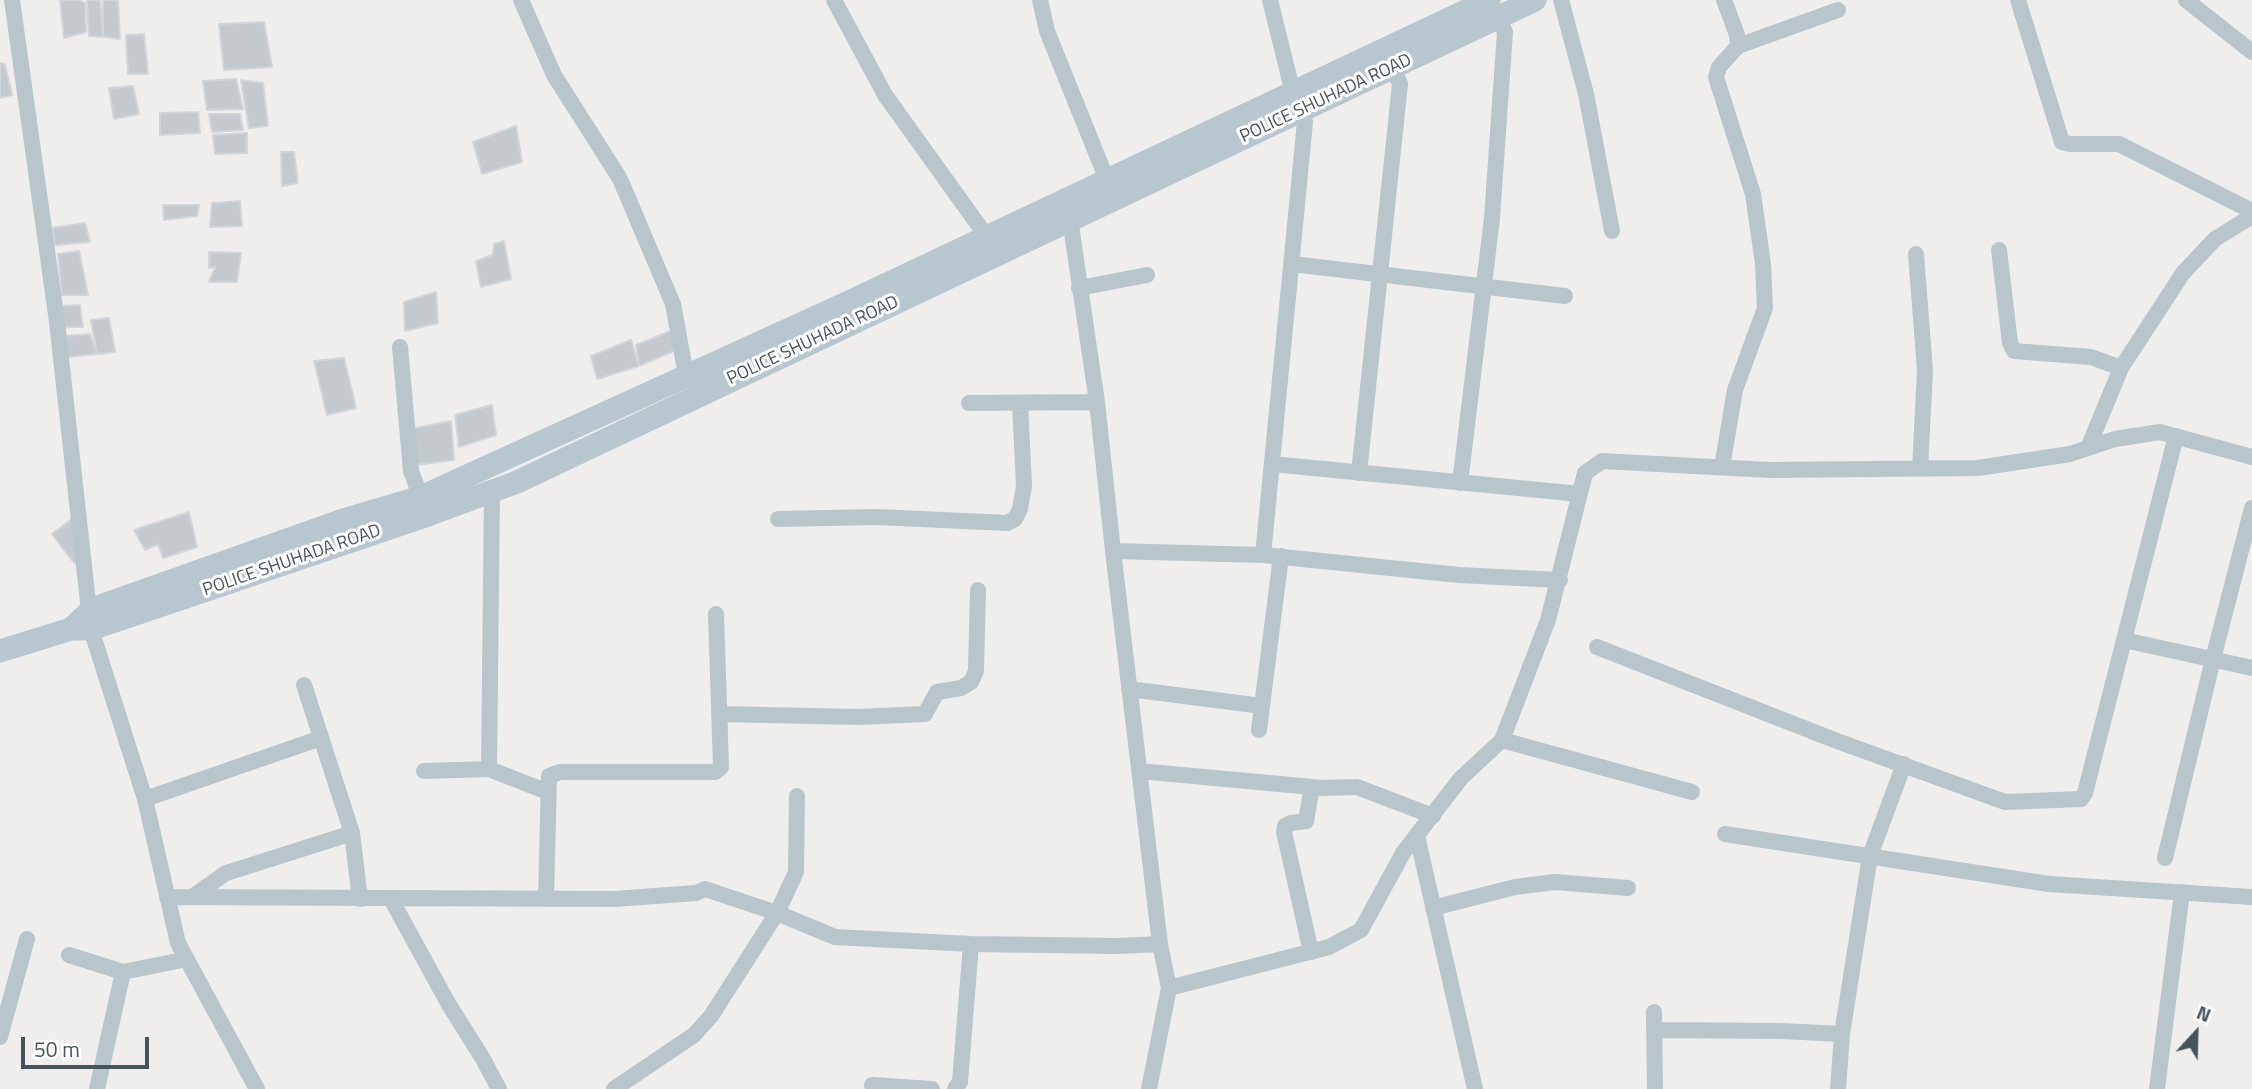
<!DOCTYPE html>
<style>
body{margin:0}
#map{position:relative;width:2252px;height:1089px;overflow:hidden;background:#f0eded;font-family:"Titillium Web",sans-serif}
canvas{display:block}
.north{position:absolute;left:2161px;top:998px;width:70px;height:70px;-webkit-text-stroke:5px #fff;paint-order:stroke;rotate:22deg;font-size:19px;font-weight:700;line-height:28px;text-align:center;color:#45545a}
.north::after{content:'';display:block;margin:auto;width:24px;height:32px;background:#45545a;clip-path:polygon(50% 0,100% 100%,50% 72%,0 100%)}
.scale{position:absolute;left:21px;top:1037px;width:128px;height:32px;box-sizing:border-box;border:4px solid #45545a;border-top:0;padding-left:9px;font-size:21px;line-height:24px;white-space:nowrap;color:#45545a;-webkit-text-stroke:5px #fff;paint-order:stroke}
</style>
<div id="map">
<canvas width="2252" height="1089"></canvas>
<div class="north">N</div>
<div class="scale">50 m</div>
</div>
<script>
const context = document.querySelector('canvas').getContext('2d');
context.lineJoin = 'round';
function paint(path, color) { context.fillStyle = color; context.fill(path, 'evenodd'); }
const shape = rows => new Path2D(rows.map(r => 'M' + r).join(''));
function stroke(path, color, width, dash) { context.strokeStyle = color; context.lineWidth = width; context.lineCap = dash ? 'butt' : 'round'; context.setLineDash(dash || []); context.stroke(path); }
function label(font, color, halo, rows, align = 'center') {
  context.font = font + ' "Titillium Web",sans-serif'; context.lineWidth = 6; context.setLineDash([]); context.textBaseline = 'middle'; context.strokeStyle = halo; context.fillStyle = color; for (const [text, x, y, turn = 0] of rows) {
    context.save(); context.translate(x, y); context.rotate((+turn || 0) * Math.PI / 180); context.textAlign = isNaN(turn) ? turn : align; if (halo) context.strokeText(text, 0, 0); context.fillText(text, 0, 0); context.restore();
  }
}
const building = shape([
 [60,0,78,0,85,3,86,32,64,38,60,0],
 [87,0,100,0,103,37,89,36,87,0],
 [103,0,118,0,120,39,103,37,103,0],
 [264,22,272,67,224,70,219,24,264,22],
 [144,34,148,74,128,74,126,35,144,34],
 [0,63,5,64,12,95,0,98,0,63],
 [236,79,243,109,207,110,203,81,236,79],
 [241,80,263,83,268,126,249,128,241,80],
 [133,86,139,114,114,119,109,88,133,86],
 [198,112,200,133,160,135,160,113,198,112],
 [209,114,240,114,243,130,212,132,209,114],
 [516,126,522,162,482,174,473,142,516,126],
 [247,133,247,153,215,154,213,135,247,133],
 [281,152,294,152,298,183,282,186,281,152],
 [240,201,242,226,210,227,212,203,240,201],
 [163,205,199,205,197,216,164,220,163,205],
 [85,223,90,242,55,245,52,228,85,223],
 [504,241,511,279,481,287,476,261,493,255,494,244,504,241],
 [79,251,88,295,62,295,58,254,79,251],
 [209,252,241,253,237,282,209,282,215,267,209,268,209,252],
 [436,292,438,323,405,331,404,302,436,292],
 [80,305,83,327,64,327,62,306,80,305],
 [109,318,115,352,97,354,91,320,109,318],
 [673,330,676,350,639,366,636,345,673,330],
 [90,334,97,354,67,357,66,336,90,334],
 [631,340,639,366,597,379,591,356,631,340],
 [344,358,356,408,327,415,314,361,344,358],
 [492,405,496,435,459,447,455,415,492,405],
 [451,421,454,460,416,465,411,429,451,421],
 [189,512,197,547,163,558,158,544,145,550,134,530,189,512],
 [73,518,79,563,74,563,52,534,73,518]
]);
const minor = shape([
 [12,0,57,322,91,629,145,799,178,943,257,1089],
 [521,0,554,75,620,179,673,304,686,375],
 [834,0,885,95,987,237],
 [1040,0,1047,31,1107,180],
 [1270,0,1293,93],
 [1561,0,1586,94,1612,231],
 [2018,0,2062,142,2070,144,2119,144,2252,211],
 [2186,0,2252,52],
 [1738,46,1838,10],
 [1070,219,1097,402,1113,551,1160,944,1169,988,1149,1089],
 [1999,250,2010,343,2014,351,2091,357,2121,368],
 [1916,254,1925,371,1920,469],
 [1292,264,1565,296],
 [1079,288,1147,275],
 [400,347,411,471,424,506],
 [969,403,1097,402],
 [2088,448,2121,368,2183,273,2215,239,2252,216],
 [1272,464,1580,494],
 [1722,467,1735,390,1765,308,1763,264,1753,194,1716,77,1719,67,1738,46,1737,35,1724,0],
 [1359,473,1400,84,1393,68],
 [1460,483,1492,218,1505,32,1498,18],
 [778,519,877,517,1007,523,1015,519,1020,509,1024,486,1020,403],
 [1113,551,1263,555,1459,575,1560,580],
 [1263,555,1305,122,1301,110],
 [2124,640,2252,668],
 [1597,647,1837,741,2005,802,2081,799,2085,793,2176,436],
 [304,685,352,833,360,899],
 [1129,689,1262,706],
 [719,714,858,717,925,714,937,692,961,688,971,682,976,671,978,590],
 [1259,730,1281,556],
 [1502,740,1692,792],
 [489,769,492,491],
 [424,771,489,769,548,792],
 [1139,771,1323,788,1357,787,1433,816],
 [145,799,321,738],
 [1725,834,2049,884,2252,897],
 [1417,836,1475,1089],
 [2165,858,2213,659,2252,508],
 [167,897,614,899,696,893,705,889,777,913,835,937,971,944,1118,946,1160,944],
 [192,897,226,873,352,833],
 [391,899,448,1003,483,1059,499,1089],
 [546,899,549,776,560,772,715,772,721,767,716,614],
 [1433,908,1515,887,1555,882,1628,888],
 [1311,952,1284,832,1285,826,1291,823,1306,821,1312,787],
 [69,955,123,972,187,959],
 [1169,988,1329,947,1361,930,1403,853,1461,778,1502,740,1548,620,1585,473,1602,461,1769,470,1978,468,2070,454,2115,439,2160,432,2252,457],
 [1654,1012,1655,1089],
 [1654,1030,1782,1031,1842,1034],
 [0,1037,27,939],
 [872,1085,932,1089],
 [97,1089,123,972],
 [614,1089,694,1035,711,1016,777,913,796,872,797,796],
 [955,1089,960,1082,971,944],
 [1838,1089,1842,1034,1870,856,1904,764],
 [2157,1089,2182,892]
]);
const secondary = shape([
 [71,629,89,612,100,606,343,520,421,497,849,302,1489,0],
 [0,651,71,629,91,629,428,515,517,482,1535,0]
]);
const streetNames = [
 ["POLICE SHUHADA ROAD",1326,99,-25],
 ["POLICE SHUHADA ROAD",813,341,-25],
 ["POLICE SHUHADA ROAD",292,561,-19]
];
paint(building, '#c4c9cd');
stroke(building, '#d1d5d9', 2);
stroke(minor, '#b8c5ca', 16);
stroke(secondary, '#b8c7cf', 23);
label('18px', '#45545a', '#fff', streetNames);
</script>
